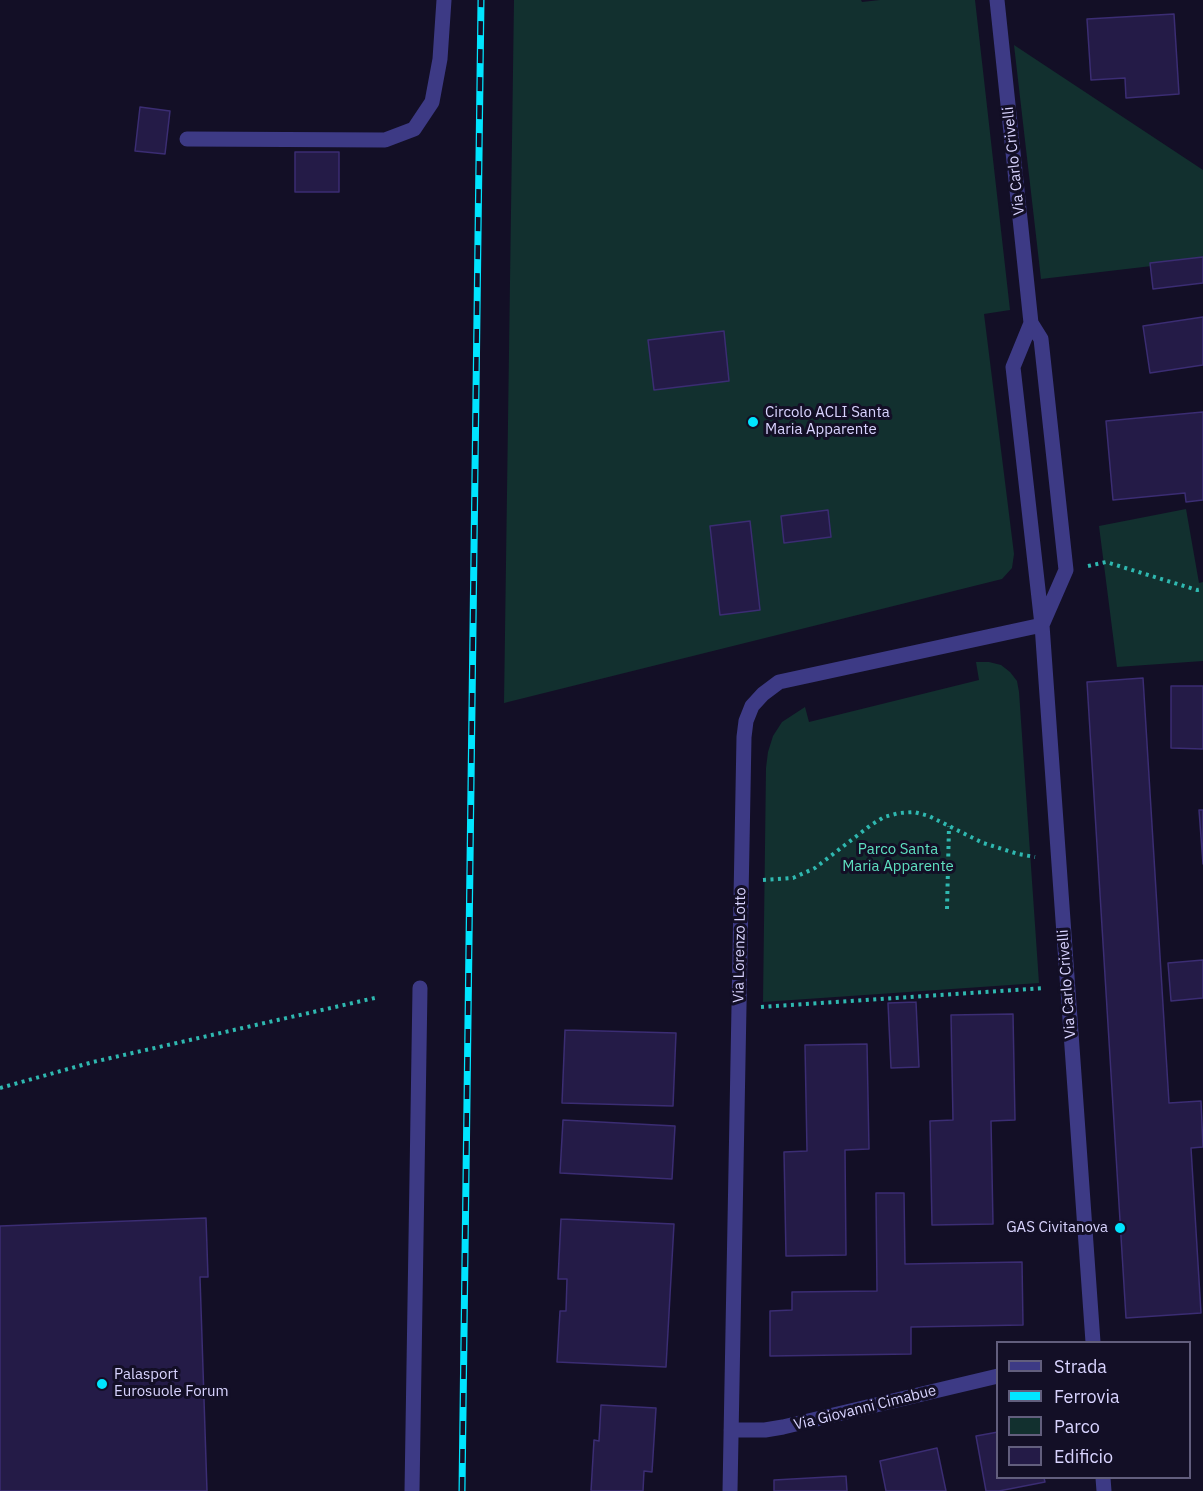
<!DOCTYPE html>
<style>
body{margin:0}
#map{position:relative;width:1203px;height:1491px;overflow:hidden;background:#130f26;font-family:"IBM Plex Sans",sans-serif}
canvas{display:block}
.legend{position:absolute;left:996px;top:1341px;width:195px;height:138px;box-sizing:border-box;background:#130f26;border:2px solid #625e7d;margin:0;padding:8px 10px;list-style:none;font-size:18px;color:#d9d4ff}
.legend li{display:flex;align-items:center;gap:12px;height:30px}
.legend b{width:30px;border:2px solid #625e7d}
</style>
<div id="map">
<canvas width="1203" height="1491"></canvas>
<ul class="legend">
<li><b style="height:8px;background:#3d3a85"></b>Strada</li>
<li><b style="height:8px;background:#00e5ff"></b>Ferrovia</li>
<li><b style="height:16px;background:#12302f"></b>Parco</li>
<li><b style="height:16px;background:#241b47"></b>Edificio</li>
</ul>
</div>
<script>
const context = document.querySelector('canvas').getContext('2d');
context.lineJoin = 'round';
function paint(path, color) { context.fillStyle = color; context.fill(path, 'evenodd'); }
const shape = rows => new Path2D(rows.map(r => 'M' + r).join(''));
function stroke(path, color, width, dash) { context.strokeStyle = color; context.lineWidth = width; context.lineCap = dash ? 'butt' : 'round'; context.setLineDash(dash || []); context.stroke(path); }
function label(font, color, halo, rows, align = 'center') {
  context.font = font + ' "IBM Plex Sans",sans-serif'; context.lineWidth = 6; context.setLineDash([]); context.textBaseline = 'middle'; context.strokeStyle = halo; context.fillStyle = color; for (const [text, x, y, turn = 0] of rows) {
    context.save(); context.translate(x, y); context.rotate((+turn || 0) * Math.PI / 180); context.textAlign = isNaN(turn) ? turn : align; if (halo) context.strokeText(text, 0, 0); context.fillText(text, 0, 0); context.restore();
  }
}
const green = shape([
 [514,0,861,0,862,2,880,0,975,0,1010,310,984,314,1014,554,1012,568,1002,579,504,703],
 [1014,45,1203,170,1203,260,1041,279],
 [1186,509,1199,583,1203,582,1203,661,1117,667,1099,526],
 [976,662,989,662,1001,665,1010,672,1017,681,1019,692,1039,983,763,1002,766,768,768,752,773,736,782,722,805,707,809,722,979,680]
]);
const building = shape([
 [1174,14,1179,94,1126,98,1125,78,1091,80,1087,19,1174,14],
 [140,107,170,111,165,154,135,151,140,107],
 [295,152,339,152,339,192,295,192,295,152],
 [1203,257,1203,283,1153,289,1150,263,1203,257],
 [1203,317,1203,365,1150,373,1143,326,1203,317],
 [724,331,729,381,654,390,648,340,724,331],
 [1203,412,1203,500,1186,502,1185,493,1113,500,1106,421,1203,412],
 [828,510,831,537,784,543,781,516,828,510],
 [750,521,760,610,720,615,710,526,750,521],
 [1143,678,1169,1103,1201,1101,1203,1147,1191,1148,1201,1313,1126,1318,1087,682,1143,678],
 [1171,686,1203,686,1203,749,1171,748,1171,686],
 [1199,810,1203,810,1203,864,1199,810],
 [1203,960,1203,998,1171,1001,1168,963,1203,960],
 [916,1002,919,1067,891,1068,888,1003,916,1002],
 [1013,1014,1015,1120,991,1121,993,1224,932,1225,930,1121,953,1120,951,1015,1013,1014],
 [565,1030,676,1033,673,1106,562,1103,565,1030],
 [867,1044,869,1149,845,1150,846,1255,786,1256,784,1152,807,1151,805,1045,867,1044],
 [563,1120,675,1126,672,1179,560,1173,563,1120],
 [876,1193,904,1193,905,1264,1022,1262,1023,1325,911,1327,911,1354,770,1356,770,1311,792,1310,792,1292,877,1291,876,1193],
 [206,1218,208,1277,200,1277,207,1491,0,1491,0,1226,206,1218],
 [561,1219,674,1224,666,1367,557,1362,560,1311,566,1311,567,1279,558,1279,561,1219],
 [601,1405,656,1408,652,1472,644,1471,643,1491,591,1491,594,1440,599,1441,601,1405],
 [998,1432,998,1478,1044,1478,1045,1482,999,1491,986,1491,976,1436,998,1432],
 [937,1448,946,1491,886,1491,880,1461,937,1448],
 [846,1476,847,1491,774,1491,774,1480,846,1476]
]);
const path = shape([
 [1088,566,1106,562,1197,590,1203,589],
 [763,880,793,878,815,868,871,825,884,817,899,813,914,812,929,816,983,843,1018,854,1035,857],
 [947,909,949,826],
 [761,1007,1044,988],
 [0,1088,93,1062,379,997]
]);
const lane = shape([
 [187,139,385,140,414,129,432,102,440,59,444,0],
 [412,1491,420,988]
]);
const street = shape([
 [997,0,1031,323,1041,339,1066,570,1042,625],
 [1031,323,1013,367,1042,625,1093,1342],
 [731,1430,765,1430,783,1427,998,1376],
 [1103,1478,1104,1491],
 [730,1491,744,737,746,721,752,706,763,694,779,682,1042,625]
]);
const rail = shape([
 [462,1491,481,0]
]);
const markers = [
 [753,422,6,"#00e5ff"],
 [1120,1228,6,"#00e5ff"],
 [102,1384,6,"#00e5ff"]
];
const streetNames = [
 ["Via Carlo Crivelli",1014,161,-96],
 ["Via Lorenzo Lotto",740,945,-89],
 ["Via Carlo Crivelli",1067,984,-94],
 ["Via Giovanni Cimabue",865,1408,-14]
];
const poiNames = [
 ["Circolo ACLI Santa",765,413],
 ["Maria Apparente",765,430],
 ["GAS Civitanova",1108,1228,"right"],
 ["Palasport",114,1375],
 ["Eurosuole Forum",114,1392]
];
const parkNames = [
 ["Parco Santa",898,850],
 ["Maria Apparente",898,867]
];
paint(green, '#12302f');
paint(building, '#241b47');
stroke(building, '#3b2d73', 1.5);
stroke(path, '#2fb8b0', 4, [3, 4.5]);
stroke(lane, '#3d3a85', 15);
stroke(street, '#3d3a85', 15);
stroke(rail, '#00e5ff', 7);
stroke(rail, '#130f26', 4.5, [14]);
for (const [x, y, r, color] of markers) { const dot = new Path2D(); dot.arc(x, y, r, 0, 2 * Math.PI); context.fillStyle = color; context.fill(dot); stroke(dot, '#130f26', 2); }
label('15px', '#d9d4ff', '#130f26', streetNames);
label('15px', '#d9d4ff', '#130f26', poiNames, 'left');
label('15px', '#5fe0c0', '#130f26', parkNames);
</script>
